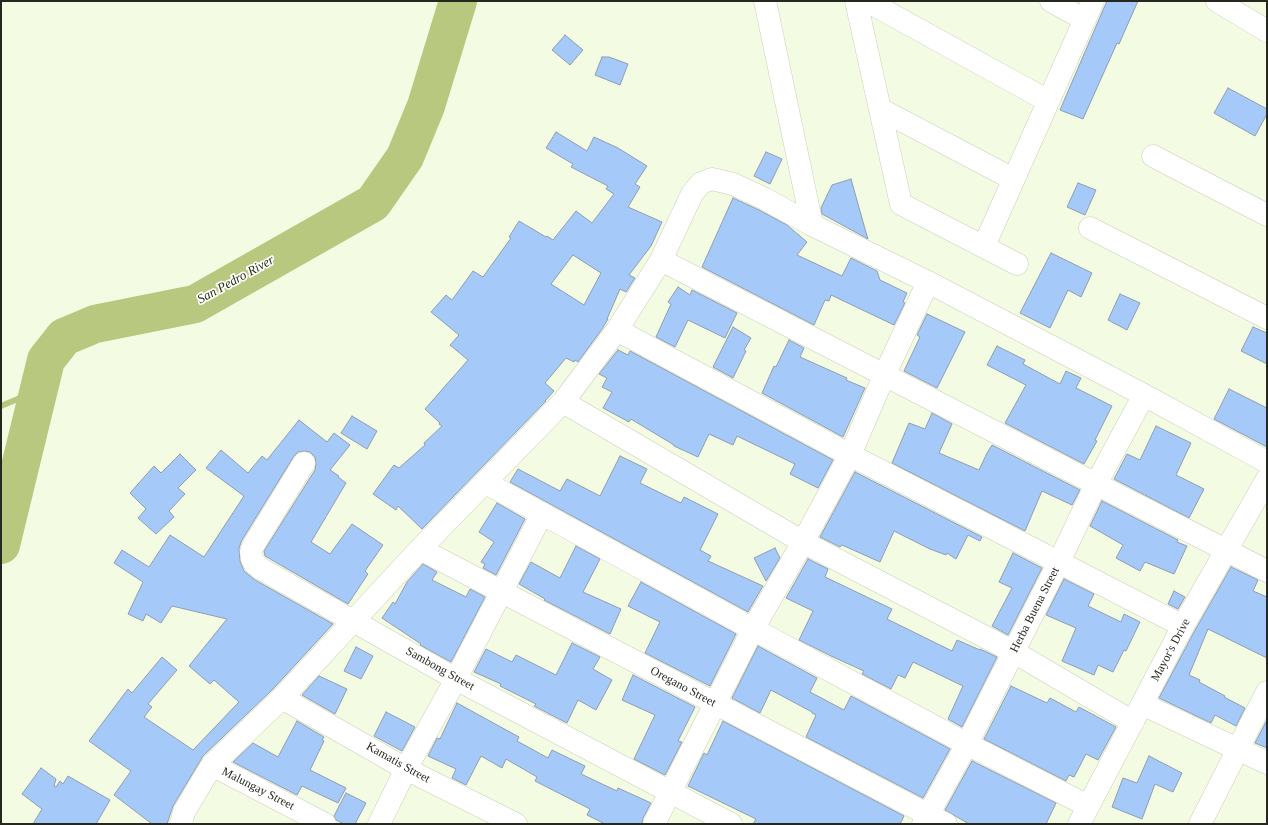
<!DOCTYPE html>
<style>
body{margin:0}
#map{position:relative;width:1268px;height:825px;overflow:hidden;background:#f4fbe3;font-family:Georgia,serif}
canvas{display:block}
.frame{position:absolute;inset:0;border:2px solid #26281f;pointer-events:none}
</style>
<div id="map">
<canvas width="1268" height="825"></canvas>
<div class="frame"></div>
</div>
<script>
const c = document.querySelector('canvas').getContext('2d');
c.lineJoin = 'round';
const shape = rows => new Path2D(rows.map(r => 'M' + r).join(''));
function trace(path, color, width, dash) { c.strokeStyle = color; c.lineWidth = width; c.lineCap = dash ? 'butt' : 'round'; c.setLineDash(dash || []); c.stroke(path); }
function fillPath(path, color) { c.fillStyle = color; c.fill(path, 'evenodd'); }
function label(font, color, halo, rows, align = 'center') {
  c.font = font + ' Georgia,serif'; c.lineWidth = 3.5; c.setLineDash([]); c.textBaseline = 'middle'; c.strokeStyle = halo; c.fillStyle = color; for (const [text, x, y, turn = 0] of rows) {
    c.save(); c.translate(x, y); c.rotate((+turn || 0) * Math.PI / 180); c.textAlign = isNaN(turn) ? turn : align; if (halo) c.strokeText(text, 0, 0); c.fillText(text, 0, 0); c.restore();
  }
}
trace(shape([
 [1,406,39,390]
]), '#b8c87f', 6);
trace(shape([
 [1,545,46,360,64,337,95,324,195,304,373,203,405,157,426,106,458,1]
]), '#b8c87f', 38);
const building = shape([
 [1107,1,1138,1,1119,44,1117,43,1083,119,1060,110,1107,1],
 [565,35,583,50,570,65,552,50,565,35],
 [602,57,609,57,628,64,620,85,595,75,602,57],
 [1228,88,1267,109,1267,114,1255,136,1214,113,1228,88],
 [556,132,587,151,594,137,618,148,647,166,635,184,640,187,628,207,662,222,651,246,629,275,635,278,626,292,620,289,607,319,608,319,602,329,578,362,575,360,574,362,566,358,545,383,554,391,545,401,546,401,422,529,398,506,396,510,373,494,394,465,399,468,425,445,424,443,442,426,439,424,440,423,425,409,468,360,450,345,459,335,431,312,446,295,452,300,473,271,483,277,511,238,509,237,519,221,546,237,547,236,553,240,576,211,592,223,614,194,606,189,608,186,571,167,573,164,546,148,556,132],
 [573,255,601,273,584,305,551,284,573,255],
 [766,152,782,159,770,184,754,176,766,152],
 [851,179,865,229,868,239,822,214,821,208,832,185,851,179],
 [1078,183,1096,190,1085,215,1067,207,1078,183],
 [733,198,759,210,787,225,807,242,797,255,842,276,851,258,877,271,880,280,907,293,903,302,905,303,894,325,831,295,829,301,825,300,814,325,702,267,733,198],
 [1051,253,1092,273,1081,297,1068,290,1050,328,1020,313,1051,253],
 [678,287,690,295,692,290,737,313,725,338,688,320,675,347,656,337,671,304,668,302,678,287],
 [1120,294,1140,303,1127,330,1108,320,1120,294],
 [927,314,965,332,937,388,904,371,920,337,917,335,927,314],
 [733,327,751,338,744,350,746,351,733,378,713,367,733,327],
 [1253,327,1267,333,1267,364,1241,351,1253,327],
 [789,340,804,348,800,357,847,378,846,380,865,388,843,437,762,393,774,366,776,367,789,340],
 [997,346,1025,360,1023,364,1060,384,1066,371,1081,378,1076,388,1112,406,1095,440,1097,441,1084,464,1005,423,1026,385,987,365,997,346],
 [618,350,628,355,630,351,833,460,818,488,790,474,795,464,737,436,733,445,709,434,698,457,674,446,674,445,631,419,629,422,603,408,612,392,602,387,607,378,599,374,618,350],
 [1229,389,1267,408,1267,447,1214,419,1229,389],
 [932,413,952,424,939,453,979,470,987,453,992,445,1080,490,1072,505,1042,491,1025,531,892,463,909,423,925,429,932,413],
 [352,416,377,431,367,449,341,433,352,416],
 [299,420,327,442,334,433,350,445,330,470,339,476,338,477,346,483,311,542,330,554,352,524,383,545,365,571,368,574,348,604,265,556,264,551,315,470,316,464,315,457,310,452,305,451,298,452,294,456,242,540,239,548,240,561,244,571,255,580,333,624,273,689,203,756,173,806,167,824,152,824,114,795,131,771,89,741,128,689,132,693,162,657,177,670,148,704,152,707,144,717,193,750,239,702,214,680,210,684,189,666,227,619,172,606,161,623,146,614,143,621,128,614,143,582,114,563,122,550,149,567,170,535,204,557,244,496,206,468,221,450,248,473,262,456,267,460,299,420],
 [1156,426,1191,443,1176,475,1204,489,1189,518,1114,479,1127,454,1140,460,1156,426],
 [180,454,196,470,178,488,185,494,169,511,174,517,156,534,138,518,146,509,130,493,154,466,161,473,180,454],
 [620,456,647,469,640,483,681,503,684,497,718,514,700,550,711,556,708,561,763,586,748,612,510,482,518,469,560,491,567,479,600,496,620,456],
 [855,472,982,537,980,541,968,535,956,559,947,553,946,555,930,549,894,531,880,562,842,545,840,547,820,537,855,472],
 [1102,501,1178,540,1177,542,1187,546,1174,574,1145,562,1140,571,1116,558,1123,545,1090,526,1102,501],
 [497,503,525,519,496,575,483,568,485,564,481,562,494,542,479,532,497,503],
 [576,546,600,559,583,592,621,609,610,634,544,600,545,599,519,584,531,562,560,578,576,546],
 [775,548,780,558,766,581,754,558,775,548],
 [1013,553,1042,568,1008,635,992,626,1012,588,999,582,1013,553],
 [808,559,828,569,825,577,892,609,887,619,952,651,957,640,980,650,980,649,997,657,962,727,948,719,963,686,913,662,905,678,898,675,891,689,862,674,864,671,831,656,799,640,813,611,786,598,808,559],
 [423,564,437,572,432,580,466,597,470,589,485,597,451,662,420,645,421,644,382,618,393,602,395,604,407,582,423,564],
 [1231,567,1258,580,1253,591,1267,597,1267,658,1208,629,1189,675,1200,680,1199,682,1225,696,1224,697,1245,708,1236,726,1215,715,1211,723,1159,698,1194,632,1231,567],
 [1064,579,1094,594,1088,606,1121,622,1124,614,1140,622,1126,651,1124,650,1113,672,1098,665,1094,675,1062,661,1076,628,1046,615,1064,579],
 [641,582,736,634,710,686,645,653,660,622,628,606,641,582],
 [1174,591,1185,597,1178,609,1168,604,1174,591],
 [572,643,600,657,593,669,612,680,596,710,578,700,567,723,534,706,536,704,500,686,501,684,474,672,486,649,512,662,516,655,556,675,572,643],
 [758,646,817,678,810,692,844,710,851,696,950,749,923,798,806,737,816,715,812,713,812,712,771,690,760,713,732,698,758,646],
 [356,647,373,656,361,679,344,671,356,647],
 [633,675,695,707,678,741,682,742,665,775,634,759,655,715,622,700,633,675],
 [319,676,347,689,335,714,302,695,319,676],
 [1011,686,1047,703,1050,698,1076,712,1079,707,1116,727,1098,760,1086,754,1074,777,1069,775,1066,781,984,739,1011,686],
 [457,703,519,737,517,741,548,758,552,750,585,766,581,774,617,791,618,788,651,803,643,818,642,824,605,824,587,815,590,809,535,781,537,777,506,759,502,768,481,756,466,785,452,778,456,769,428,756,437,738,440,739,457,703],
 [386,712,415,727,402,751,374,736,386,712],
 [1267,720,1267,748,1255,743,1267,720],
 [297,721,324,737,322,740,324,741,310,770,346,788,338,803,302,786,297,795,233,762,253,743,278,757,297,721],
 [723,721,904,816,900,824,753,824,756,819,688,786,704,753,707,755,723,721],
 [1149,756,1182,773,1173,792,1155,784,1142,819,1112,807,1123,778,1137,783,1149,756],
 [972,761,1056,803,1046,824,969,824,945,810,972,761],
 [41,768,56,779,54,786,56,787,60,781,63,784,68,776,110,800,96,824,33,824,42,809,22,794,41,768],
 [346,793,366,803,355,824,344,824,336,820,334,816,346,793]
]);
fillPath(building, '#a5cafa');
trace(building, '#8e9daf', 1);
const street = shape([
 [765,1,812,225],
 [856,1,901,204,1017,264],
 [867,1,1048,101],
 [1051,1,1085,20],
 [1217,1,1267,31],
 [880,109,1013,179],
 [1153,156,1267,215],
 [1090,228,1267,318],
 [984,246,1093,1],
 [661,260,1096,484,1267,571],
 [617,330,850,455,1183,626],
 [563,402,803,542,1014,652,1133,722],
 [304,463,253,546,251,552,252,559,255,564,261,569,456,679,731,824],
 [486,483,753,629,967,744,1088,806],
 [420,549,946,824],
 [282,698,406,769,516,824],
 [1142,704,1267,763],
 [212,765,325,824],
 [181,824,184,812,212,765,282,698,420,549,563,402,617,330,661,260,692,194,701,183,712,179,733,184,765,199,812,225,928,282,1144,395,1267,462],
 [379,824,406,769,456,679,542,514],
 [654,824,753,629,803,542,850,455,884,376,928,282],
 [923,824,967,744,1059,562,1096,484,1144,395],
 [1200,824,1267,692]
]);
const secondary = shape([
 [1079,824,1183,626,1267,479]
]);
trace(street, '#c9cfb8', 23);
trace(secondary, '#c9cfb8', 23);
trace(street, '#fff', 22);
trace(secondary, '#fff', 22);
label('12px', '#26281f', '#fff', [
 ["Herba Buena Street",1035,610,-63],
 ["Mayor's Drive",1171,650,-62],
 ["Sambong Street",440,669,29],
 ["Oregano Street",683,687,28],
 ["Kamatis Street",398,763,29],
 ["Malungay Street",258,789,27]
]);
label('italic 13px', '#292f0f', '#fff', [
 ["San Pedro River",236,280,-29]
]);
</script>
